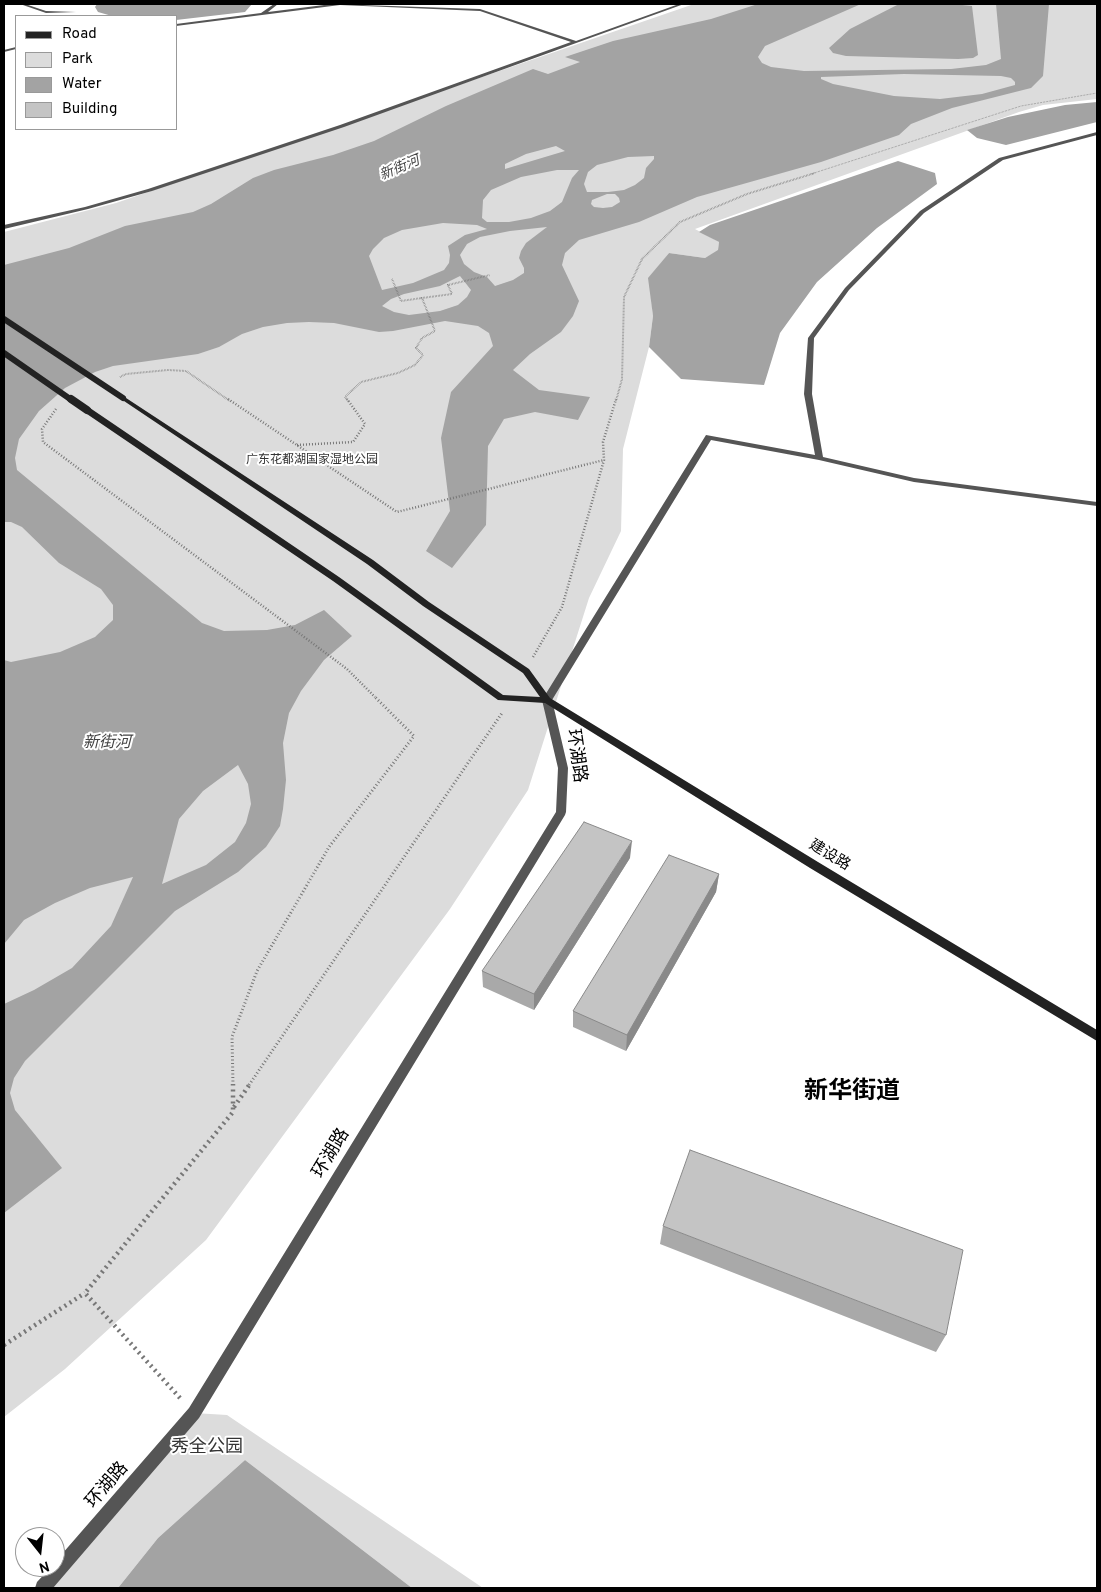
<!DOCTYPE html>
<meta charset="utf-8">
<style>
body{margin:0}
#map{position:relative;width:1101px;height:1592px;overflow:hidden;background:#fff;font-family:Overpass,sans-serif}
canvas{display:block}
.frame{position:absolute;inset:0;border:5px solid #000;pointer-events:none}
.legend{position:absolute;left:15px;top:15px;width:162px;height:115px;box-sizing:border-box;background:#fff;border:1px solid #999;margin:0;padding:6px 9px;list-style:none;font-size:15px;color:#000}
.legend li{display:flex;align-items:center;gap:10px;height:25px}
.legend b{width:25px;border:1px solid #999}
.north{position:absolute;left:15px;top:1527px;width:50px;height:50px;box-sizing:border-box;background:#fff;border:1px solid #999;border-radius:50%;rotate:164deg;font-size:14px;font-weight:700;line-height:20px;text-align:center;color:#000}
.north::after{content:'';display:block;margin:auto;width:18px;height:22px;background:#000;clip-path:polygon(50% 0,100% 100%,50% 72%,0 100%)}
</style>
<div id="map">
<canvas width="1101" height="1592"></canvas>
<div class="frame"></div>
<ul class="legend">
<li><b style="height:6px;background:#222"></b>Road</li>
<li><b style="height:14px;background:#dcdcdc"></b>Park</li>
<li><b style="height:14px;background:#a3a3a3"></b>Water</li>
<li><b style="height:14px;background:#c4c4c4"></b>Building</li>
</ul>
<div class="north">N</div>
</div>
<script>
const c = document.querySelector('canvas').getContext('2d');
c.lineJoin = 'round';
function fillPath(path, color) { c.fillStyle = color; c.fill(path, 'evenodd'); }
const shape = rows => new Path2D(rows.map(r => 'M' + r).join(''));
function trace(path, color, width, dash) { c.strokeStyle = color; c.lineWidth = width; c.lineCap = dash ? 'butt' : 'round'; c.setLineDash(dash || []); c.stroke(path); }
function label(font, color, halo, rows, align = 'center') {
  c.font = font + ' Overpass,"Noto Sans SC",sans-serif'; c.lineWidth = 4; c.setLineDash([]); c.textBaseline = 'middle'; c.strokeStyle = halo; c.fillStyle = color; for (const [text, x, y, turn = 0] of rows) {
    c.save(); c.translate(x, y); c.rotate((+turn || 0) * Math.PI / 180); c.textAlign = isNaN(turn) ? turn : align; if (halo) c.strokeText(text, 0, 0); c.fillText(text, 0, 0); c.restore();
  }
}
fillPath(shape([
 [694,4,1097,4,1097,99,1043,105,1019,112,695,229,719,242,718,251,705,258,669,253,649,278,653,316,649,347,623,449,621,531,589,598,528,790,450,909,206,1240,65,1369,4,1417,4,232,116,203],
 [194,1413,227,1415,483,1588,412,1588,245,1460,158,1538,118,1588,43,1588]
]), '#dcdcdc');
fillPath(shape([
 [97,4,252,4,245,12,176,20,176,16,112,16,98,12,95,7],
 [758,4,861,4,765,46,758,57,762,63,771,67,804,71,951,69,986,65,1001,59,996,4,1049,4,1043,76,1031,88,952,108,911,124,899,135,821,162,697,197,639,222,579,240,565,253,562,265,579,301,573,316,561,332,530,354,513,370,539,390,590,397,578,420,535,412,504,419,488,446,486,525,452,568,426,551,450,511,441,438,451,392,493,346,489,333,478,326,445,321,393,331,379,332,334,323,309,322,287,323,263,327,242,334,219,347,198,354,113,366,95,372,65,388,39,411,19,439,15,458,17,470,202,623,224,631,267,630,295,625,324,610,352,636,324,660,301,691,289,713,283,743,286,780,283,809,280,826,266,847,238,872,175,911,25,1061,14,1078,10,1093,15,1110,62,1168,4,1213,4,1004,34,990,72,968,111,926,133,877,90,888,55,903,24,920,4,944,4,660,11,662,60,652,95,637,113,620,113,605,101,589,59,563,22,527,11,522,4,522,4,265,69,248,125,226,193,212,211,204,253,178,274,170,333,155,374,141,446,106,533,69,548,74,580,62,565,57,613,41,711,19],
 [904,74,1001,76,1011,78,1015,82,1015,85,982,94,940,99,894,96,833,84,821,79,821,77],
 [556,146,565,151,505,169,505,164,526,154],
 [654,156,654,159,646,168,644,178,635,185,624,190,608,192,587,192,584,184,588,172,597,165,628,157],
 [557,170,579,170,572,178,562,202,550,211,531,218,509,222,487,222,482,218,483,200,491,190,521,177],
 [607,194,615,194,619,198,620,202,612,207,603,208,594,207,591,204,592,200],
 [443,223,477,225,487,229,465,235,448,246,450,255,449,263,444,270,413,283,382,290,369,256,373,249,384,238,402,230],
 [547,227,526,243,521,251,519,258,524,268,524,273,513,280,495,286,487,277,474,272,464,264,460,255,467,244,480,237,510,231],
 [460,276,471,290,467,297,458,305,440,311,409,315,394,312,382,306,391,299,404,294,440,286],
 [238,765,248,784,251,804,246,823,235,842,206,865,162,884,179,819,203,791],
 [899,4,953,4,972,6,978,55,973,58,958,59,846,56,833,53,829,48,850,29],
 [1097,102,1097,122,1006,145,977,138,967,130,1008,117,1065,105],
 [898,161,935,173,937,184,877,228,817,282,780,333,764,385,681,379,649,347,653,316,648,278,669,253,705,258,718,250,719,242,699,232,710,225],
 [245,1460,412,1588,118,1588,158,1538]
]), '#a3a3a3');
trace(shape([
 [811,174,1021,106,1097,93]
]), '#777', 1, [0.5, 1]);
trace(shape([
 [392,279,401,301,422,298],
 [120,377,126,374,168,370,186,371,230,401],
 [348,401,345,397,361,382,398,373,415,365,423,355,416,348,422,338,435,331,422,298,452,294,448,285,490,275],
 [616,401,622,379,624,297,642,259,680,222,747,194,815,173]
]), '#777', 2, [0.5, 1]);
trace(shape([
 [228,399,397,512,604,460],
 [56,409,42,429,43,442,347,669,375,697],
 [297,445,353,442,365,424,347,399],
 [533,657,562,607,604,460,603,442,616,399]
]), '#777', 2.5, [1, 2]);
trace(shape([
 [233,1085,232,1037,257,971,329,847,414,736,374,696],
 [249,1085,502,713]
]), '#777', 3, [1, 2.5]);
trace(shape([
 [234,1107,250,1084],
 [4,1345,85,1293],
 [180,1398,85,1293,233,1112,233,1084]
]), '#777', 4.5, [2, 4]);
fillPath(shape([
 [20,4,25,4,46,11,76,12,46,13,20,4],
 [274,4,278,4,268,12,332,4,480,9,576,41,679,4,684,4,344,127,152,191,88,209,4,229,4,225,85,207,148,189,340,125,571,42,480,11,340,5,176,26,176,24,261,13,274,4],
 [16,47,16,49,4,52,4,50,16,47],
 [1097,132,1097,135,1003,160,924,213,849,290,814,338,812,394,823,457,914,478,1097,502,1097,506,914,482,819,460,711,440,552,700,568,768,566,812,565,815,199,1418,53,1588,35,1588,37,1582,51,1567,55,1567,55,1562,189,1408,556,812,558,768,542,700,706,435,815,455,804,394,808,338,845,288,920,211,999,158,1097,132]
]), '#555');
fillPath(shape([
 [123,396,373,560,429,602,529,669,550,698,818,862,1097,1030,1097,1041,810,868,545,703,498,700,333,581,84,412,84,408,90,408,339,577,503,695,540,697,523,673,423,606,367,564,121,399,119,398,123,396]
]), '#222');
trace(shape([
 [4,319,123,398],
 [4,353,73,401]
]), '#222', 6);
trace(shape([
 [71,399,87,410]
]), '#222', 8);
fillPath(shape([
 [630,858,534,1010,483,987,482,971],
 [719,874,716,892,626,1051,573,1027,573,1011],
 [663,1226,946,1335,936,1352,660,1244]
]), '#a9a9a9');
fillPath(shape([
 [632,841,630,858,534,1010,534,994],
 [719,874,716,892,626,1051,627,1035]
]), '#898989');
const building = shape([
 [584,822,632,841,534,994,482,971,584,822],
 [669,855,719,874,627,1035,573,1011,669,855],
 [690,1150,963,1250,946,1335,663,1226,690,1150]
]);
fillPath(building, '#c4c4c4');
trace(building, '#898989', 1);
label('12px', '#333', '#fff', [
 ["广东花都湖国家湿地公园",312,461]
]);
label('italic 14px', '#444', '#fff', [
 ["新街河",400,169,-23]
]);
label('15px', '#000', '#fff', [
 ["建设路",829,856,31]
]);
label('italic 16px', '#444', '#fff', [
 ["新街河",107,744]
]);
label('18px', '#000', '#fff', [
 ["环湖路",575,756,82],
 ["环湖路",332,1154,-59],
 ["环湖路",108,1486,-49]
]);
label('18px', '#333', '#fff', [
 ["秀全公园",207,1448]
]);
label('bold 24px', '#000', '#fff', [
 ["新华街道",852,1093]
]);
</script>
